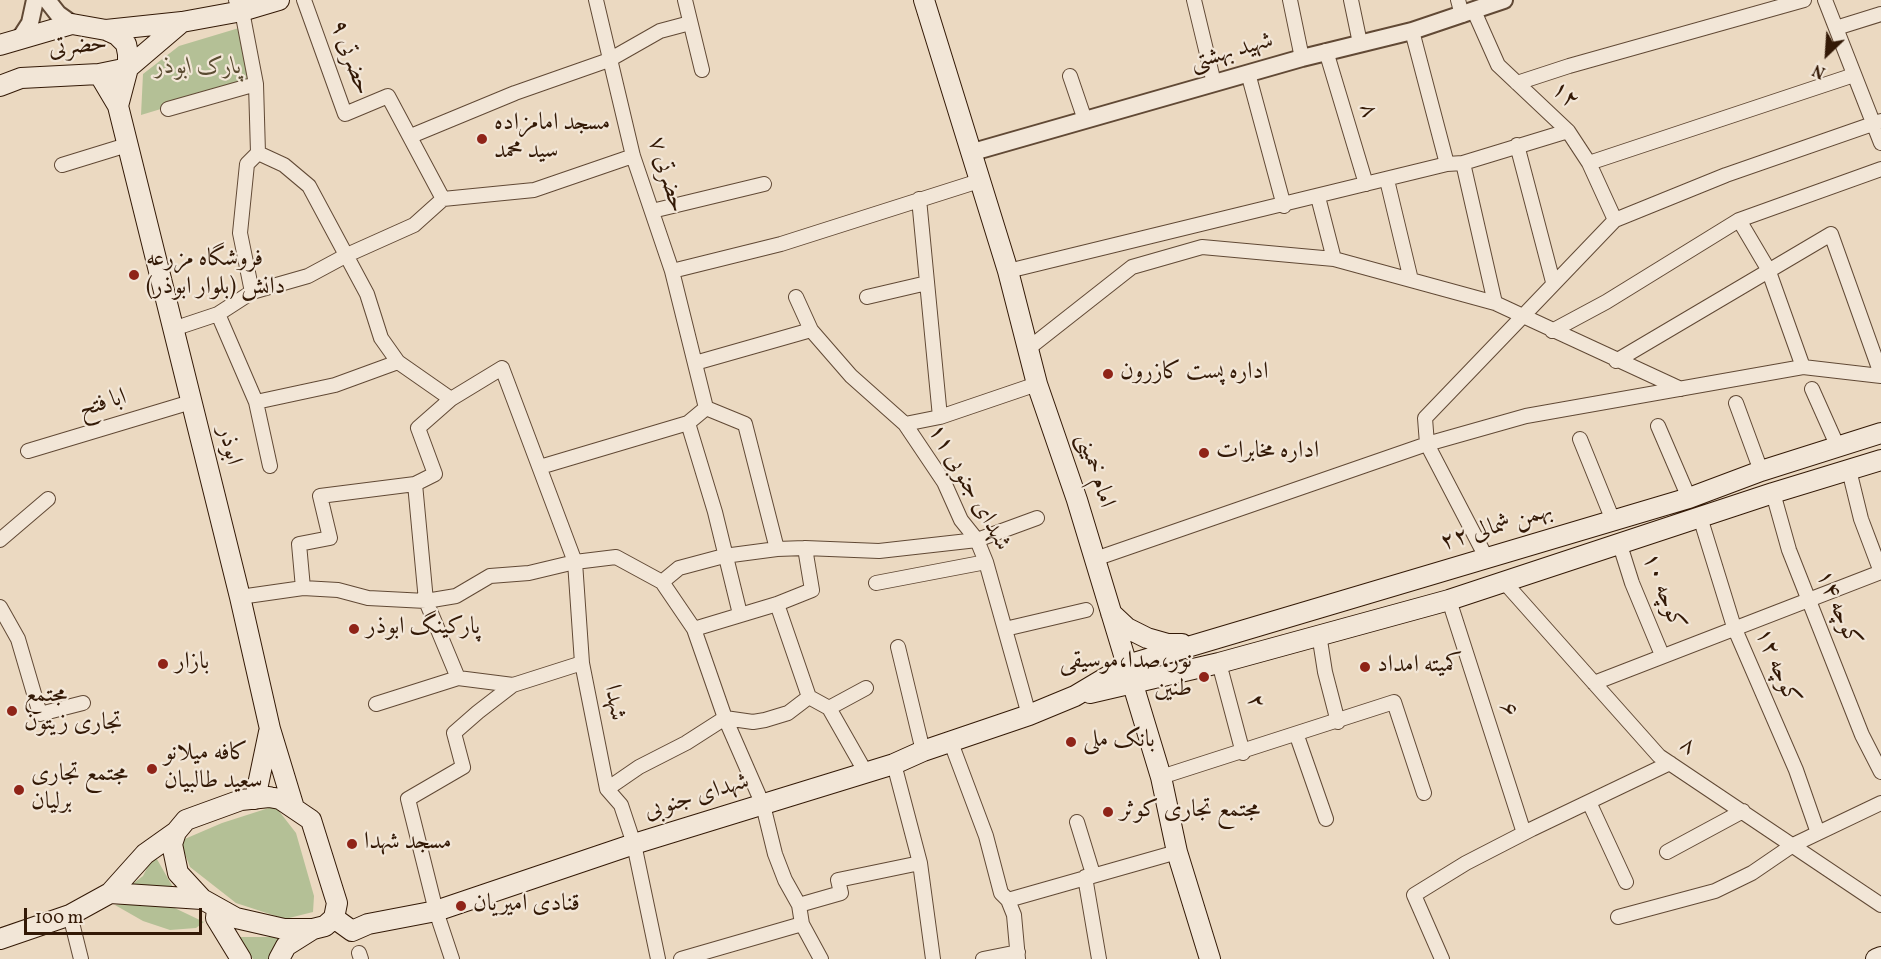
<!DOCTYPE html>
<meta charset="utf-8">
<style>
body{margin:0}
#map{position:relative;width:1881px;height:959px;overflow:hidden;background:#ebd9c1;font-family:Vollkorn,serif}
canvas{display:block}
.north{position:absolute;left:1797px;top:24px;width:60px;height:60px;-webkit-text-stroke:4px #f2e6d7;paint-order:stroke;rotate:205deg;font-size:16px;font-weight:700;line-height:24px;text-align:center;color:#331906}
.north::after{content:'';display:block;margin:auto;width:21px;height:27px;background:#331906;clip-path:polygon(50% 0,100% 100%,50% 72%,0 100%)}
.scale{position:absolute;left:24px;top:908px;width:178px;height:27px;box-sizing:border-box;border:3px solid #331906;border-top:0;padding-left:8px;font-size:18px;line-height:21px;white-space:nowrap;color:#331906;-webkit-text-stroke:4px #f2e6d7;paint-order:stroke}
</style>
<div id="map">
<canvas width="1881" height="959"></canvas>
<div class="north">N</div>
<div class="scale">100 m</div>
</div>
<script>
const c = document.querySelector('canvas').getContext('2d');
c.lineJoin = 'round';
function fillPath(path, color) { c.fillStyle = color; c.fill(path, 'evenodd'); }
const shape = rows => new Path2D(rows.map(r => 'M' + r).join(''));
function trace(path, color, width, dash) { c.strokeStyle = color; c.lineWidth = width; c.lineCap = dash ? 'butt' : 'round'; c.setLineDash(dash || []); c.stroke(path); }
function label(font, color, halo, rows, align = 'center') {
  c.font = font + ' Vollkorn,Amiri,serif'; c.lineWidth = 4.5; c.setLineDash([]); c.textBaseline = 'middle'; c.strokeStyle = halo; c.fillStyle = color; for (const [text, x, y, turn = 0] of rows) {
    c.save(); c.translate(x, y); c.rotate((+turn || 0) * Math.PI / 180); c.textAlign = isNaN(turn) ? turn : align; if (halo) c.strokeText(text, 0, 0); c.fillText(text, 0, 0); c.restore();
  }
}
fillPath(shape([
 [239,28,250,82,141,115,143,74,179,46],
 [275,806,296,833,314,896,313,912,285,919,236,903,190,867,180,841,222,823],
 [154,854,174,889,127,888,143,876],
 [162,902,204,922,196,928,170,930,143,921,115,905],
 [290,932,274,947,268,959,253,959,239,937,269,937]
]), '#b4c096');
const minor = shape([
 [236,0,242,11,256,84,258,153,247,164,240,233,252,292],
 [304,0,345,114,388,96,443,199],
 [685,0,702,70],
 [1194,0,1214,83],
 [1290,0,1302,58],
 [1351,0,1360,43],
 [1458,0,1462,15],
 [1825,0,1881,143],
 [1474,11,1498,65,1568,131,1589,163,1615,220],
 [1836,28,1881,14],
 [1412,31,1447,164],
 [1326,51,1366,184],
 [1248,73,1284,206],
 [1070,76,1085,120],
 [1517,83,1569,66,1804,0],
 [168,109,256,84],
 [411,136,515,93,609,60,660,31,690,23],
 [1517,145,1553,282],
 [258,153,284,165,309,186,367,294,381,338,398,362,451,399],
 [1463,163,1495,303],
 [1589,163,1854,75],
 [62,165,127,145],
 [1387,180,1411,280],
 [1318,197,1334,259],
 [919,199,940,417],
 [652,211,764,184],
 [1739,220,1768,269,1803,367],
 [672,271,781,244,979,181],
 [1008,271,1447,164,1463,163,1568,131],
 [796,297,811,330],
 [867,297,927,283],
 [218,314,256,402,270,466],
 [173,329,218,314,252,292,308,276,347,255,414,225,443,199,534,190,633,156],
 [1552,331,1606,302,1739,220,1881,169],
 [1029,348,1132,267,1202,247,1334,259,1495,303,1523,316,1425,418,1427,444,1487,559],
 [1616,361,1831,234,1881,374],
 [695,363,811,330,851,376,905,424,944,482,961,520,977,540,986,562,1029,715],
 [1681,389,1523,316,1615,220,1726,175,1881,121],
 [1812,389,1837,445],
 [256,402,335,385,398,362],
 [1736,403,1761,471],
 [706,408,745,424,777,549,805,548],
 [688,423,715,512,740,614],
 [905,424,940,417,1037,384],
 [1658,426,1689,498],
 [1580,439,1612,518],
 [28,451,191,402],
 [540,467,688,423,706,408,672,271,633,156,596,0],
 [1849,470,1861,519,1881,572],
 [1773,493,1789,550,1862,735,1881,772],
 [1700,517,1734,627,1796,770,1818,833],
 [0,540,48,499],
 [1620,545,1632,583,1662,655],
 [1095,559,1427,444,1526,416,1803,367,1881,376],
 [662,582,679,568,724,556,777,549],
 [876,583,986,562],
 [1506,584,1659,756,1881,905],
 [303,588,299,544,330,538,320,496,415,484],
 [240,597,303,588,338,590,368,598,426,601,456,596,490,576,529,573,575,562,616,557,662,582,694,629,777,604,812,590,805,548,879,551,977,540,1037,518],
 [1449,600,1524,833],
 [777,604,809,697],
 [0,607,18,639,40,714,83,703],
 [694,629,725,718,763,805,775,854,785,880,799,905,802,924,821,959],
 [1005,629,1086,610],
 [1319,634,1325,672,1338,722],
 [898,647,923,751],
 [1219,663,1243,753],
 [458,678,426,601,415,484,435,474,418,428,451,399,502,368,575,562,582,663,607,789,621,805,634,844,658,959],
 [1594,683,1881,572],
 [376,704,458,678,513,685],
 [829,708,866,688],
 [1297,736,1326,819],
 [950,740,986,836,1001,893,1008,900,1014,915,1018,959],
 [894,764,920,863,933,959],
 [1161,777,1394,702,1424,793],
 [607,789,639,767,686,743,725,718,753,722,765,720,788,713,809,697,829,708,866,773],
 [1589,802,1626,882],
 [1077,822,1093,874],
 [1667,852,1743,811],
 [1085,877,1099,959],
 [1008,900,1177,852],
 [799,905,841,893,838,880,920,863],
 [70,915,81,959],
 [1618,917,1715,891,1752,873,1793,845,1881,803],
 [359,953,361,959],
 [452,959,436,911,408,799,463,767,454,733,478,712,513,685,582,663],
 [681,959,802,924],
 [983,959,1018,952],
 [1442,959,1414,895,1466,863,1532,829,1670,763]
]);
const tertiary = shape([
 [47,0,58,14,72,24],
 [21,37,30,23,35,0],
 [973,152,1302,58,1412,31,1504,0]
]);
const secondary = shape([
 [924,0,1008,271,1037,384,1077,500,1161,777,1177,852,1210,959],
 [106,30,117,35,126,44,128,54,128,68,118,106],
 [0,45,72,24,106,30,182,22,242,11,279,0],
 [99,74,118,106,240,597,270,729,294,808],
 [0,86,21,78,99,74,128,68,182,22],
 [1111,613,1127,628,1147,638,1168,644,1182,644],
 [1090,693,1219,663,1449,600,1773,493,1881,460],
 [269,797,280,799,311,820,337,903,334,918,325,926,313,929,284,929,236,918,202,899,178,873,172,844,176,832,186,820,241,800,269,797],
 [255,799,269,732],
 [110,893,202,899],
 [217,909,216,918,241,959],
 [334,918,352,931,368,924,436,911,634,844,894,764,923,751,1029,715,1075,696,1127,665,1689,498,1761,471,1881,433],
 [0,939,70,915,110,893,145,854,176,832],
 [279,959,286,946,313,929],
 [1876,959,1881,957]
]);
trace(minor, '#614935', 16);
trace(tertiary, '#614935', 20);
trace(secondary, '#331906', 22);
trace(minor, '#f2e6d7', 14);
trace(tertiary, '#f2e6d7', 16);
trace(secondary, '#f2e6d7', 20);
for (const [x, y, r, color] of [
 [482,139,6,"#8f2418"],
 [134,275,6,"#8f2418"],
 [1108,374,6,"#8f2418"],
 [1204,453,6,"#8f2418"],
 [354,629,6,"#8f2418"],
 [163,664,6,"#8f2418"],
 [1365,667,6,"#8f2418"],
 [1204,677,6,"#8f2418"],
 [12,711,6,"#8f2418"],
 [1071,742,6,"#8f2418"],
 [152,769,6,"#8f2418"],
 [19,790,6,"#8f2418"],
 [1108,812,6,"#8f2418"],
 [352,844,6,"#8f2418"],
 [461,906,6,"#8f2418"]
]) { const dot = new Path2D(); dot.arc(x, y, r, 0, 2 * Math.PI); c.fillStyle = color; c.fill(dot); trace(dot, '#f2e6d7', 2); }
label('24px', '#331906', '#f2e6d7', [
 ["حضرتی",78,48,-6],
 ["شهید بهشتی",1232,53,-16],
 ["حضرتی ۹",349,58,70],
 ["۱۲",1564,96,43],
 ["۸",1367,111,73],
 ["حضرتی ۷",665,175,73],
 ["ابا فتح",103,405,-17],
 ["ابوذر",228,446,76],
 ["امام خمینی",1094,471,72],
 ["۱۱ شهدای جنوبی",968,488,60],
 ["۲۲ بهمن شمالی",1497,528,-17],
 ["کوچه ۱۰",1662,592,69],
 ["کوچه ۱۴",1837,609,67],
 ["کوچه ۱۲",1776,667,67],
 ["۲",1254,702,76],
 ["شهدا",613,703,79],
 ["۶",1507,710,73],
 ["۸",1687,747,34],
 ["شهدای جنوبی",697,798,-17]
]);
label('italic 24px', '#5a4b31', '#f2e6d7', [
 ["پارک ابوذر",198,69]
]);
label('24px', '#331906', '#f2e6d7', [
 ["مسجد امامزاده",494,125],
 ["سید محمد",494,153],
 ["فروشگاه مزرعه",146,261],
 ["دانش (بلوار ابوذر)",146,289],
 ["اداره پست کازرون",1120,374],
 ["اداره مخابرات",1216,453],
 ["پارکینگ ابوذر",366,629],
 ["نور،صدا،موسیقی",1192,663,"right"],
 ["طنین",1192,691,"right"],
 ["بازار",175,664],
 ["کمیته امداد",1377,667],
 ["مجتمع",24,697],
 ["تجاری زیتون",24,725],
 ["بانک ملی",1083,742],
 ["کافه میلانو",164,755],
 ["سعید طالبیان",164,783],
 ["مجتمع تجاری",31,776],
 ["برلیان",31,804],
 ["مجتمع تجاری کوثر",1120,812],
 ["مسجد شهدا",364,844],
 ["قنادی امیریان",473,906]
], 'left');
</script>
